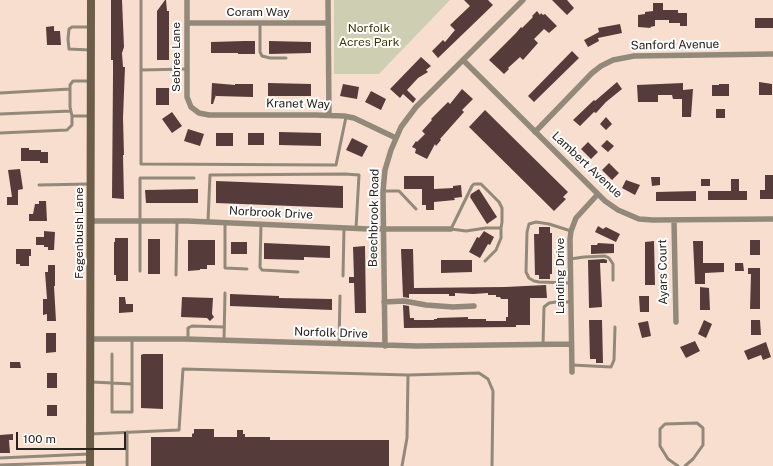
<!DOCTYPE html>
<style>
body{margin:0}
#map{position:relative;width:773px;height:466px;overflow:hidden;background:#f8dece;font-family:"Public Sans",sans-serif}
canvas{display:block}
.scale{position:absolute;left:16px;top:432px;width:110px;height:18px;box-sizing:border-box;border:2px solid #2b221c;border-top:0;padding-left:5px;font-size:12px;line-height:14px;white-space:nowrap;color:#2b221c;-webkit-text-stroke:3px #fff;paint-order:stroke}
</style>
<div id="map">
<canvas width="773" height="466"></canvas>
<div class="scale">100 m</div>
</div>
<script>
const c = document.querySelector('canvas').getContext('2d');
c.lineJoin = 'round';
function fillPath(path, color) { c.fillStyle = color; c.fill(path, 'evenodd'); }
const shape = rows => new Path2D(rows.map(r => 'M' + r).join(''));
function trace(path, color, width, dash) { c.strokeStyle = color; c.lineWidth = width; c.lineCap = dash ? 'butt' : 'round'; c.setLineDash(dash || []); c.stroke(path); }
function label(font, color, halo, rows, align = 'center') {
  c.font = font + ' "Public Sans",sans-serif'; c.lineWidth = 4; c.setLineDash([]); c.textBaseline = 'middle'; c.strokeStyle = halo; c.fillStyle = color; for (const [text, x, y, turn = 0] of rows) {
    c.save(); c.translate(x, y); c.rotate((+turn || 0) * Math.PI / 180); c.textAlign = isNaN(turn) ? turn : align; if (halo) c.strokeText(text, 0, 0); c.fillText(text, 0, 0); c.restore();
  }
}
fillPath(shape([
 [334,0,450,0,379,74,334,74]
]), '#ceceb3');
fillPath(shape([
 [111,0,122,0,124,47,122,53,123,67,125,67,123,118,124,155,123,155,124,199,112,198,113,76,113,60,111,60],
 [165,0,166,0,167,11,169,11,169,60,157,60,157,11],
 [464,0,488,0,493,5,438,58,432,51,443,40,445,42,455,30,450,25,470,6],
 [552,0,567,0,574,8,567,15],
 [653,3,663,3,663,10,678,10,678,13,687,13,687,26,680,26,680,23,669,23,669,20,655,20,655,26,650,27,651,28,638,27,638,15,645,14,645,12,653,11],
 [537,11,540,15,541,13,543,15,545,14,557,26,549,33,544,29,534,39,538,43,523,60,520,57,508,68,509,69,504,74,489,60,516,33,521,27,522,28,533,17,532,16],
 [755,18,773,18,773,28,755,28],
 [620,24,622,33,598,38,599,41,588,47,584,40,599,32,598,28],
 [54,26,54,31,60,31,61,45,47,45,46,27],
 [245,41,255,41,255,54,238,54,238,53,211,53,211,42],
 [269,41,311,42,311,53,269,54],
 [572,51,579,58,534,102,528,96],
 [421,57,431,66,426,70,428,72,418,78,407,90,416,99,413,103,403,94,400,98,390,89],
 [617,82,622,89,606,102,596,113,594,112,580,126,573,120,594,100,595,101],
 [759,82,772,84,772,95,759,95],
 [212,83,235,85,235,84,253,84,253,97,216,96,216,95,213,104,211,104],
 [268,83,311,84,311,96,268,96],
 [683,83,683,90,693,89,691,117,682,117,682,99,673,99,672,95,658,95,658,102,638,102,637,85],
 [343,84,359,87,357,99,340,96],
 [719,84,729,84,729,96,712,96,712,85,719,85],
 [156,88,169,88,169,105,156,105],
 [462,89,473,99,462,110,464,112,440,139,441,140,436,146,435,144,427,159,415,153,416,149,412,147,416,141,417,142,425,134,422,131,432,120,431,119,448,102,450,104],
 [371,91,386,99,381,110,365,102],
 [716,109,725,109,725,118,716,118],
 [485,110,568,192,563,197,566,199,554,211,469,127],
 [172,112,182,126,172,133,162,119],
 [606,117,612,124,606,130,600,124],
 [188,129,204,134,200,146,184,141],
 [279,132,321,133,321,146,279,145],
 [216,133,233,133,233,146,216,146],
 [248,133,264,133,264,145,248,145],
 [352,138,368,146,362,157,346,150],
 [607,140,614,146,608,152,601,146],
 [588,142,598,152,591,159,581,149],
 [21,148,29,148,29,150,41,150,41,152,48,152,48,163,40,163,40,161,21,161],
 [609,163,619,173,612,180,602,170],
 [20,169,23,189,18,190,18,205,7,205,7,197,12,197,8,170],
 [765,175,773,175,773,199,760,199,760,190,765,190],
 [404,176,434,176,434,189,453,188,453,186,461,185,462,197,454,198,455,200,434,202,434,210,426,210,426,205,422,205,422,189,404,189],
 [651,177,660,177,660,185,652,186],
 [701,179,710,179,710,186,701,186],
 [731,179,739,179,739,191,747,191,747,200,708,200,708,191,731,191],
 [626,180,640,185,635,195,622,188],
 [216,181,343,186,343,208,216,203],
 [198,189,198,203,146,203,145,190],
 [479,189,497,217,487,224,470,197,471,194],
 [696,191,696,201,656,201,656,192],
 [39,201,46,201,47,221,29,221,29,214,33,214,35,204,39,204],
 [598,226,603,229,606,227,620,234,616,242,595,232],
 [539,227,550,227,550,233,552,233,552,274,550,274,550,279,539,279,539,275,535,275,534,234,539,234],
 [44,231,55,232,54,250,48,250,48,247,44,247,44,245,36,245,36,237,44,237],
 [484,231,494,237,490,245,488,244,480,258,469,252,477,237,479,238],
 [115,238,128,238,128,281,116,281,116,275,114,275,114,242,115,242],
 [148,239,160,239,160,274,148,274],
 [188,240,215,240,215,265,207,265,207,269,200,269,200,270,188,271],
 [750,240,760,240,760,255,750,255],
 [654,241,655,285,645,285,645,242],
 [693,241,703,241,703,263,724,263,724,272,705,273,705,284,695,284],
 [231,242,247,242,247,254,231,254],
 [264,243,330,246,330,258,304,257,304,260,264,259],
 [598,243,614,244,614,253,591,254,591,245,597,245],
 [365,246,366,313,355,313,354,283,349,283,349,277,354,277,353,247],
 [16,249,31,249,31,256,29,256,29,266,20,266,20,264,16,264],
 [401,249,413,249,414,288,505,287,546,285,547,298,530,298,530,325,516,325,516,327,404,328,403,305,409,306,410,318,414,318,414,320,434,320,434,319,437,319,437,318,468,317,468,319,486,319,486,321,506,321,506,317,508,317,508,299,501,299,500,297,496,297,496,295,488,295,488,293,473,294,455,293,455,296,449,296,449,294,409,294,409,298,403,297],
 [604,259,607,260,607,263,600,263,602,307,589,308,588,260],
 [441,260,472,260,472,272,441,273],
 [735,263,743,263,744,271,735,271],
 [48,265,55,265,55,286,54,286,56,321,47,321,47,314,43,315,43,299,47,299,45,272,48,272],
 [748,268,760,268,760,309,750,309,751,274,748,274],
 [700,287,709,288,710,310,700,310],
 [230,294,279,296,279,298,332,299,332,310,230,306],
 [639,296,649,296,649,312,640,312],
 [119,297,125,297,126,304,133,304,133,312,119,313],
 [182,297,213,298,212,314,214,317,210,321,207,318,181,317],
 [589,320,602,320,603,363,596,363,596,359,590,359],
 [704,320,712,324,706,338,698,334],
 [751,320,760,320,761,335,751,335],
 [648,321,651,336,642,338,638,323],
 [46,333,56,333,56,352,46,353],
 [695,341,700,351,686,358,680,347],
 [766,342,771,357,763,360,761,355,748,360,744,351],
 [143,354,163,354,163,409,141,408,141,355],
 [10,362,20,362,21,368,10,368],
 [47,373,57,373,57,388,47,388],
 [47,405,57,405,57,416,47,416],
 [194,429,214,429,214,437,237,437,237,430,243,430,243,434,245,434,245,437,270,437,270,440,389,440,389,466,151,466,151,437,192,437,192,434,194,433],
 [13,434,13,440,9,440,10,453,0,453,0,435]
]), '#553c3a');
trace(shape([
 [141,0,141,164,336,165,346,117],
 [260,23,260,52,262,56,270,58,286,58],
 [90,27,72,27,69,29,68,39,69,49,90,50],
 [141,70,187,69],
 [89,81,73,81,70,85,70,107,72,116,90,116],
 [0,93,70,89],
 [0,114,71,111],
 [0,133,67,130,72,125,72,116],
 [39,185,89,184],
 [383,191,399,191,416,209],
 [208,221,210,175,345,174,359,175,356,228],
 [225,222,225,268,247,269],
 [261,224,260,267,262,270,298,272],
 [570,259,584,257,605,256,609,258,613,264,613,280],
 [485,261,496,250,501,238,501,228,502,222,502,208,499,202,481,184,474,184,472,186,451,229,466,231,486,228,501,228],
 [140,271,140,178,194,178],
 [176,275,177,221],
 [343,276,344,228],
 [570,283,539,282,534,281,529,278,526,272,527,232,529,224,536,222,549,224,571,231],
 [188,339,188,328,192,326,224,327],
 [224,340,225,293],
 [339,344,340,296],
 [543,345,544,307,549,303,556,302,571,302],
 [112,354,112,412,132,412,132,339],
 [572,365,611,367,614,360,615,327],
 [92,382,132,384],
 [127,432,127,466],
 [90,434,179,430,183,369,408,375,479,373,488,379,493,391,492,466],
 [0,458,89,454],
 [0,465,90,462],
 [402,466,407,438,408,375],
 [678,466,668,459,660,446,660,429,665,424,697,423,703,428,703,445,693,459,685,466]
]), '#92897a', 3);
trace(shape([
 [187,0,187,97,191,107,199,113,209,115,315,115,344,116,354,118,396,138],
 [328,0,329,115],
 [187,23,328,23],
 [463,60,605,201,618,210,639,219,653,220,773,219],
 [535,132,592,73,601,66,613,60,634,56,773,54],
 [674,220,676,322],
 [91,221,187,221,369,229,451,229],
 [384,302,404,301,426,305,453,307,474,306],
 [90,339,185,339,417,346,571,344],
 [385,346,383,191,385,170,391,150,401,127,416,107,523,0],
 [572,372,570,239,571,231,576,218,598,194]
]), '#92897a', 5.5);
trace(shape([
 [90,466,91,0]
]), '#6c5e48', 8);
label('12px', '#2b221c', '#fff', [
 ["Coram Way",258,12],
 ["Sanford Avenue",675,45,-1],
 ["Sebree Lane",176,57,-90],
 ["Kranet Way",298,104,1],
 ["Lambert Avenue",587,165,43],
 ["Norbrook Drive",271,213,3],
 ["Beechbrook Road",374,218,-89],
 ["Fegenbush Lane",79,233,-90],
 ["Ayars Court",663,272,-91],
 ["Landing Drive",560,276,-90],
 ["Norfolk Drive",331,333,2]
]);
label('12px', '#3a3904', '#fff', [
 ["Norfolk",369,28],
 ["Acres Park",369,42]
]);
</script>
